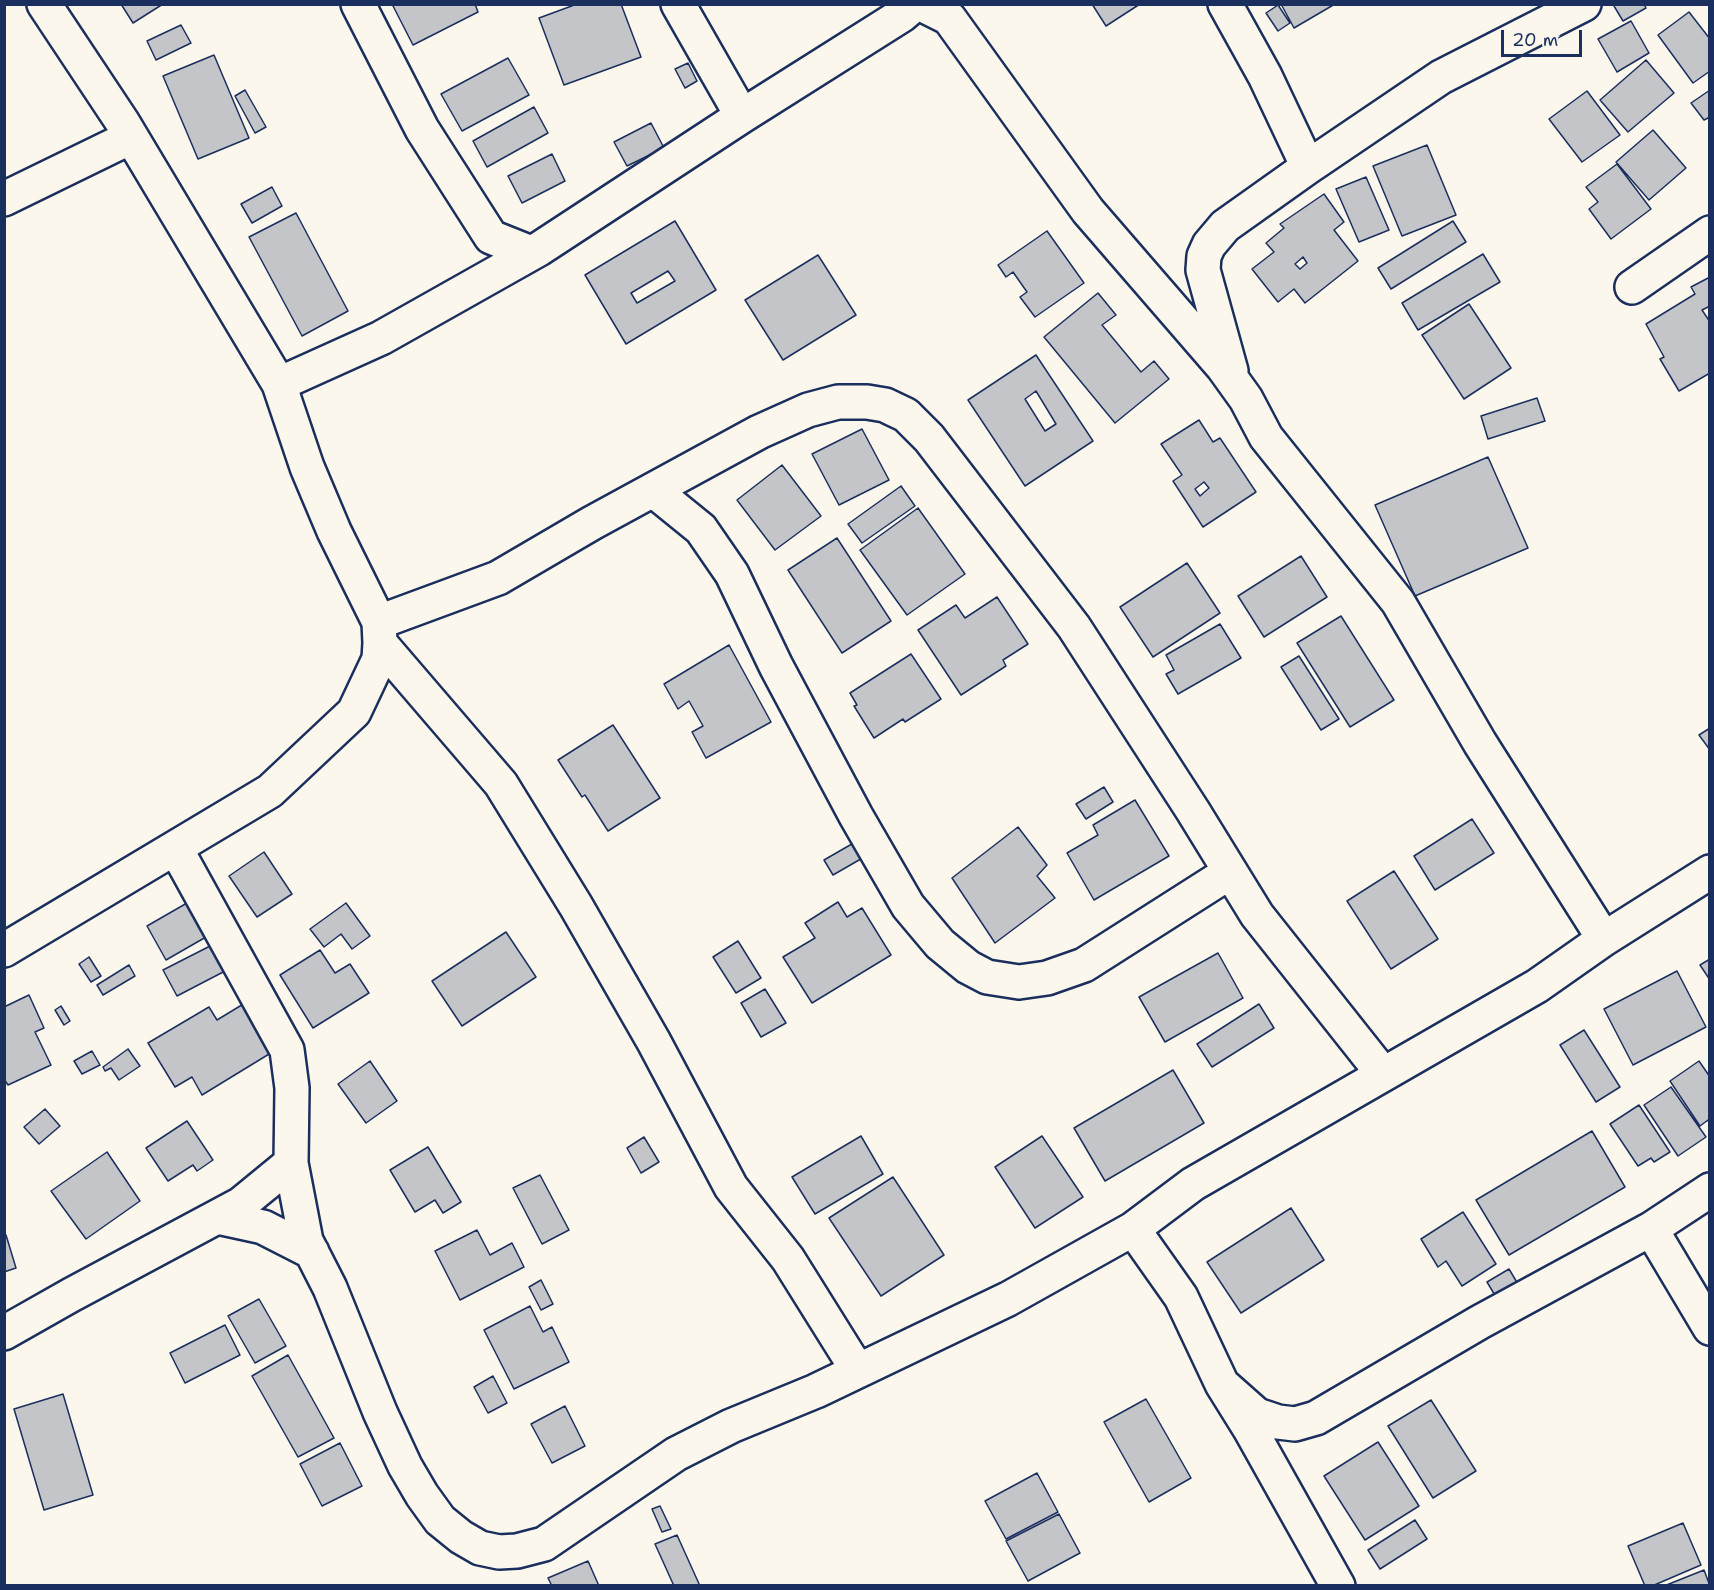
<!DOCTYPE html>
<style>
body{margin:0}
#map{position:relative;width:1714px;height:1590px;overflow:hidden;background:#fbf7ec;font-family:"Shantell Sans",sans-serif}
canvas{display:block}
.frame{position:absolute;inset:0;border:6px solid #1b2f5e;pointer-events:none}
.scale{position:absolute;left:1501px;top:30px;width:81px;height:27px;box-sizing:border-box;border:3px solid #1b2f5e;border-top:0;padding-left:8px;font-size:18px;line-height:21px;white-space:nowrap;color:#1b2f5e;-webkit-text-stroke:4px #fbf7ec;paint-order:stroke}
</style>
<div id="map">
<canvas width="1714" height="1590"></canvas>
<div class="frame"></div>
<div class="scale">20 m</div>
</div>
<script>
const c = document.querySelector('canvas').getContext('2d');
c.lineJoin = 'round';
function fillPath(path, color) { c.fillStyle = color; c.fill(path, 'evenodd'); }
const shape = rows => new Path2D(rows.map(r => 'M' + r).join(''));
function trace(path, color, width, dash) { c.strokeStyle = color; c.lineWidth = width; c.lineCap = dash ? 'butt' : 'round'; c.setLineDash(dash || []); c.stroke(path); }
const building = shape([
 [121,4,163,4,133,23,121,4],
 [392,4,475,4,478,12,413,45,392,4],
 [577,4,621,4,641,57,564,85,539,18,577,4],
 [1092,4,1140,4,1106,26,1092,4],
 [1281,4,1335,4,1294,28,1281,4],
 [1617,4,1644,4,1646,8,1623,21,1614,6,1617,4],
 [1278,5,1290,23,1278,31,1266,13,1278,5],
 [1689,12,1710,39,1710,71,1693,83,1658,35,1689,12],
 [1631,21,1649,53,1617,72,1598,39,1631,21],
 [181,25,191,43,156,60,147,41,181,25],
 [214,55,249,138,198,159,163,76,214,55],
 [508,58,529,95,462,131,441,94,508,58],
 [1646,60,1674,93,1628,132,1600,100,1646,60],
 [688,63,697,81,685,88,675,69,688,63],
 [245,90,266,127,255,133,235,96,245,90],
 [1710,90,1710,117,1704,120,1691,103,1710,90],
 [1587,91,1620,135,1582,162,1549,119,1587,91],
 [534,107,548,133,487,167,473,141,534,107],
 [651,123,664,148,627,166,614,142,651,123],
 [1653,130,1686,168,1649,200,1616,162,1653,130],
 [1427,145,1456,215,1402,236,1373,166,1427,145],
 [552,154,565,181,522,203,508,176,552,154],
 [1617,164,1651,209,1611,239,1589,209,1598,202,1586,187,1617,164],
 [1366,177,1389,230,1359,242,1336,189,1366,177],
 [272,187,282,206,252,223,241,204,272,187],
 [1324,194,1344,222,1334,230,1358,261,1305,303,1294,289,1278,302,1252,269,1274,252,1266,243,1284,228,1280,224,1324,194],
 [1303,257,1307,263,1300,269,1295,264,1303,257],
 [296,213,348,311,302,336,249,237,296,213],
 [675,221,716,290,626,344,585,275,675,221],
 [668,271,675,281,637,303,631,293,668,271],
 [1453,221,1466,242,1391,289,1378,268,1453,221],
 [1047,231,1084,283,1035,317,1020,297,1027,292,1013,272,1006,277,998,265,1047,231],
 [1483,254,1500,282,1418,330,1402,303,1483,254],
 [818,255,856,315,783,360,745,300,818,255],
 [1710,277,1710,306,1702,310,1710,322,1710,373,1679,391,1660,359,1664,357,1646,324,1695,294,1691,287,1710,277],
 [1098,293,1116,315,1102,325,1141,372,1154,361,1169,379,1115,423,1044,337,1098,293],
 [1469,304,1511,368,1464,399,1422,335,1469,304],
 [1036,355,1093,441,1025,486,968,400,1036,355],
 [1036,391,1056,424,1045,431,1025,399,1036,391],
 [1537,398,1545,421,1488,439,1481,416,1537,398],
 [1199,420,1213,442,1220,438,1256,492,1203,527,1173,481,1182,475,1161,444,1199,420],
 [1204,482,1209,488,1200,496,1195,489,1204,482],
 [862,429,889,480,839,505,812,454,862,429],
 [1488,457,1528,548,1415,596,1375,505,1488,457],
 [782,465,821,516,775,550,737,500,782,465],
 [901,486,915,506,862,543,848,524,901,486],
 [918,508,965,574,907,615,860,550,918,508],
 [837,538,891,621,842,653,788,570,837,538],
 [1301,556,1327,597,1264,637,1238,596,1301,556],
 [1187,563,1220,613,1153,657,1120,607,1187,563],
 [997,597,1028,644,1003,660,1006,666,961,695,918,630,956,605,965,618,997,597],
 [1341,616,1394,700,1350,727,1297,643,1341,616],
 [1220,624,1241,658,1178,694,1166,674,1174,670,1166,655,1220,624],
 [729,645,771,722,706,758,692,732,703,726,689,701,678,709,664,684,729,645],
 [911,654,941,699,905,722,903,719,874,738,854,706,857,705,850,693,911,654],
 [1299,656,1339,719,1321,730,1281,667,1299,656],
 [613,725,660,798,608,831,585,795,582,797,558,760,613,725],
 [1710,728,1710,750,1699,735,1710,728],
 [1104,787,1113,802,1086,819,1076,804,1104,787],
 [1135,800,1169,856,1094,900,1067,853,1098,835,1093,825,1135,800],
 [1472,819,1494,853,1435,890,1414,856,1472,819],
 [1018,827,1047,865,1037,876,1055,898,995,943,952,878,1018,827],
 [857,841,866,856,833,875,824,860,857,841],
 [264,852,292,894,257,917,229,876,264,852],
 [1394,871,1438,939,1391,969,1347,901,1394,871],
 [838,902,847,917,862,908,891,955,812,1003,783,957,815,938,805,923,838,902],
 [187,903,206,937,166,960,147,926,187,903],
 [346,903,370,936,352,949,341,934,324,947,310,929,346,903],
 [506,932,536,977,462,1026,432,981,506,932],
 [738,941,761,978,736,993,713,957,738,941],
 [214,944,227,970,177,996,163,970,214,944],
 [320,950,335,973,350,964,369,993,313,1028,280,975,320,950],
 [1218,953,1243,998,1165,1042,1139,997,1218,953],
 [89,957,101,976,91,982,79,964,89,957],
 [1710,959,1710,980,1700,965,1710,959],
 [129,965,135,976,103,995,97,985,129,965],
 [1677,971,1706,1027,1633,1065,1604,1009,1677,971],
 [765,989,786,1023,761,1037,741,1003,765,989],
 [29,995,44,1028,35,1032,51,1065,8,1085,4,1079,4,1007,29,995],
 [245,1003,274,1051,202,1095,192,1077,175,1087,148,1043,209,1007,217,1020,245,1003],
 [1259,1004,1274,1028,1212,1067,1197,1044,1259,1004],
 [61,1006,70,1021,64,1025,55,1010,61,1006],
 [1584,1030,1620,1087,1596,1102,1560,1045,1584,1030],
 [128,1049,140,1066,119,1080,111,1068,105,1071,103,1067,128,1049],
 [92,1051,100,1065,82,1074,74,1061,92,1051],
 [370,1061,397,1101,366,1123,338,1084,370,1061],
 [1699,1061,1710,1077,1710,1123,1708,1120,1700,1126,1670,1081,1699,1061],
 [1173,1070,1204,1123,1105,1181,1074,1128,1173,1070],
 [1671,1087,1706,1137,1678,1156,1644,1105,1671,1087],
 [1639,1105,1670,1152,1654,1162,1651,1158,1638,1166,1610,1124,1639,1105],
 [45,1109,60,1126,39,1144,24,1127,45,1109],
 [187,1121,213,1160,197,1171,193,1165,168,1181,146,1148,187,1121],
 [1592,1131,1625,1187,1509,1255,1476,1200,1592,1131],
 [861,1136,883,1174,815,1214,792,1177,861,1136],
 [1042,1136,1083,1197,1035,1228,995,1167,1042,1136],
 [644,1137,659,1162,641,1173,627,1148,644,1137],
 [428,1147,461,1202,443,1213,435,1200,415,1212,390,1170,428,1147],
 [107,1152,140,1201,86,1239,51,1191,107,1152],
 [540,1175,569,1230,542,1244,513,1188,540,1175],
 [893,1177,944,1255,881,1296,829,1218,893,1177],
 [1291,1208,1324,1260,1241,1313,1207,1262,1291,1208],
 [1463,1212,1496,1264,1462,1286,1446,1261,1438,1267,1421,1239,1463,1212],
 [477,1230,490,1255,512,1243,524,1267,460,1300,435,1251,477,1230],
 [6,1235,16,1268,4,1272,4,1236,6,1235],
 [1509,1269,1518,1284,1496,1297,1487,1282,1509,1269],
 [541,1280,553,1304,541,1310,529,1287,541,1280],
 [259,1299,286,1346,255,1363,228,1316,259,1299],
 [530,1306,543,1332,552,1327,569,1362,514,1389,484,1330,530,1306],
 [225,1325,240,1355,185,1383,170,1353,225,1325],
 [288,1355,334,1438,298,1457,252,1376,288,1355],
 [493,1376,507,1403,488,1413,474,1387,493,1376],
 [63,1394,93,1495,44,1510,14,1409,63,1394],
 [1146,1399,1191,1478,1149,1502,1104,1422,1146,1399],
 [1431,1400,1476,1471,1433,1498,1388,1426,1431,1400],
 [565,1406,585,1446,552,1463,531,1424,565,1406],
 [1378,1442,1419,1506,1365,1540,1324,1476,1378,1442],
 [340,1443,362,1486,322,1506,300,1464,340,1443],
 [1037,1473,1058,1512,1006,1539,985,1501,1037,1473],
 [660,1506,671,1529,662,1532,652,1509,660,1506],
 [1059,1514,1080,1553,1028,1581,1006,1541,1059,1514],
 [1415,1520,1427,1539,1380,1569,1368,1550,1415,1520],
 [1683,1523,1701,1565,1652,1586,1645,1586,1628,1546,1683,1523],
 [677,1535,700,1586,674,1586,655,1544,677,1535],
 [588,1561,599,1586,552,1586,548,1578,588,1561],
 [1704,1570,1710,1586,1664,1586,1704,1570]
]);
fillPath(building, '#c3c5c9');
trace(building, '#1b2f5e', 1.5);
const minor = shape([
 [358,4,422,129,491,237,531,253],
 [678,4,742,116],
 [921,4,949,18,1088,211,1223,367,1246,399,1266,437,1398,602,1480,743,1604,939],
 [1225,4,1265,76,1308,167],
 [4,199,131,137],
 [1632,287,1710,233],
 [1231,371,1203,270,1204,256,1209,245,1225,226,1308,167,1441,77,1584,4],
 [279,384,381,338,539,249,742,116,902,15,915,4],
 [653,490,701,529,732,574,776,666,856,816,908,906,940,944,968,967,987,977,1019,982,1047,978,1084,965,1230,872],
 [379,622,498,578,592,523,759,432,808,410,838,402,867,402,885,405,906,415,929,438,1074,627,1193,811,1257,915,1383,1074],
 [380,643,501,784,576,906,654,1042,731,1187,788,1259,858,1371],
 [176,849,287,1050,292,1088,291,1163,306,1241,330,1288,380,1412,405,1466,422,1495,440,1520,461,1537,480,1548,499,1552,517,1551,544,1544,676,1454,731,1426,816,1391,1008,1299,1133,1229,1193,1184,1537,986,1604,939,1710,872],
 [4,950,270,791,354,712,379,659,380,643,379,622,334,531,307,467,279,384,123,123,44,4],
 [217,1217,263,1227,312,1252],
 [1133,1229,1181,1297,1222,1384,1250,1429,1338,1586],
 [1651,1229,1710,1328],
 [4,1333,71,1295,241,1204,291,1163],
 [1222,1384,1257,1415,1278,1422,1295,1424,1316,1418,1480,1322,1651,1229,1710,1190]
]);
trace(minor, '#1b2f5e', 38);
trace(minor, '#fbf7ec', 33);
</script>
